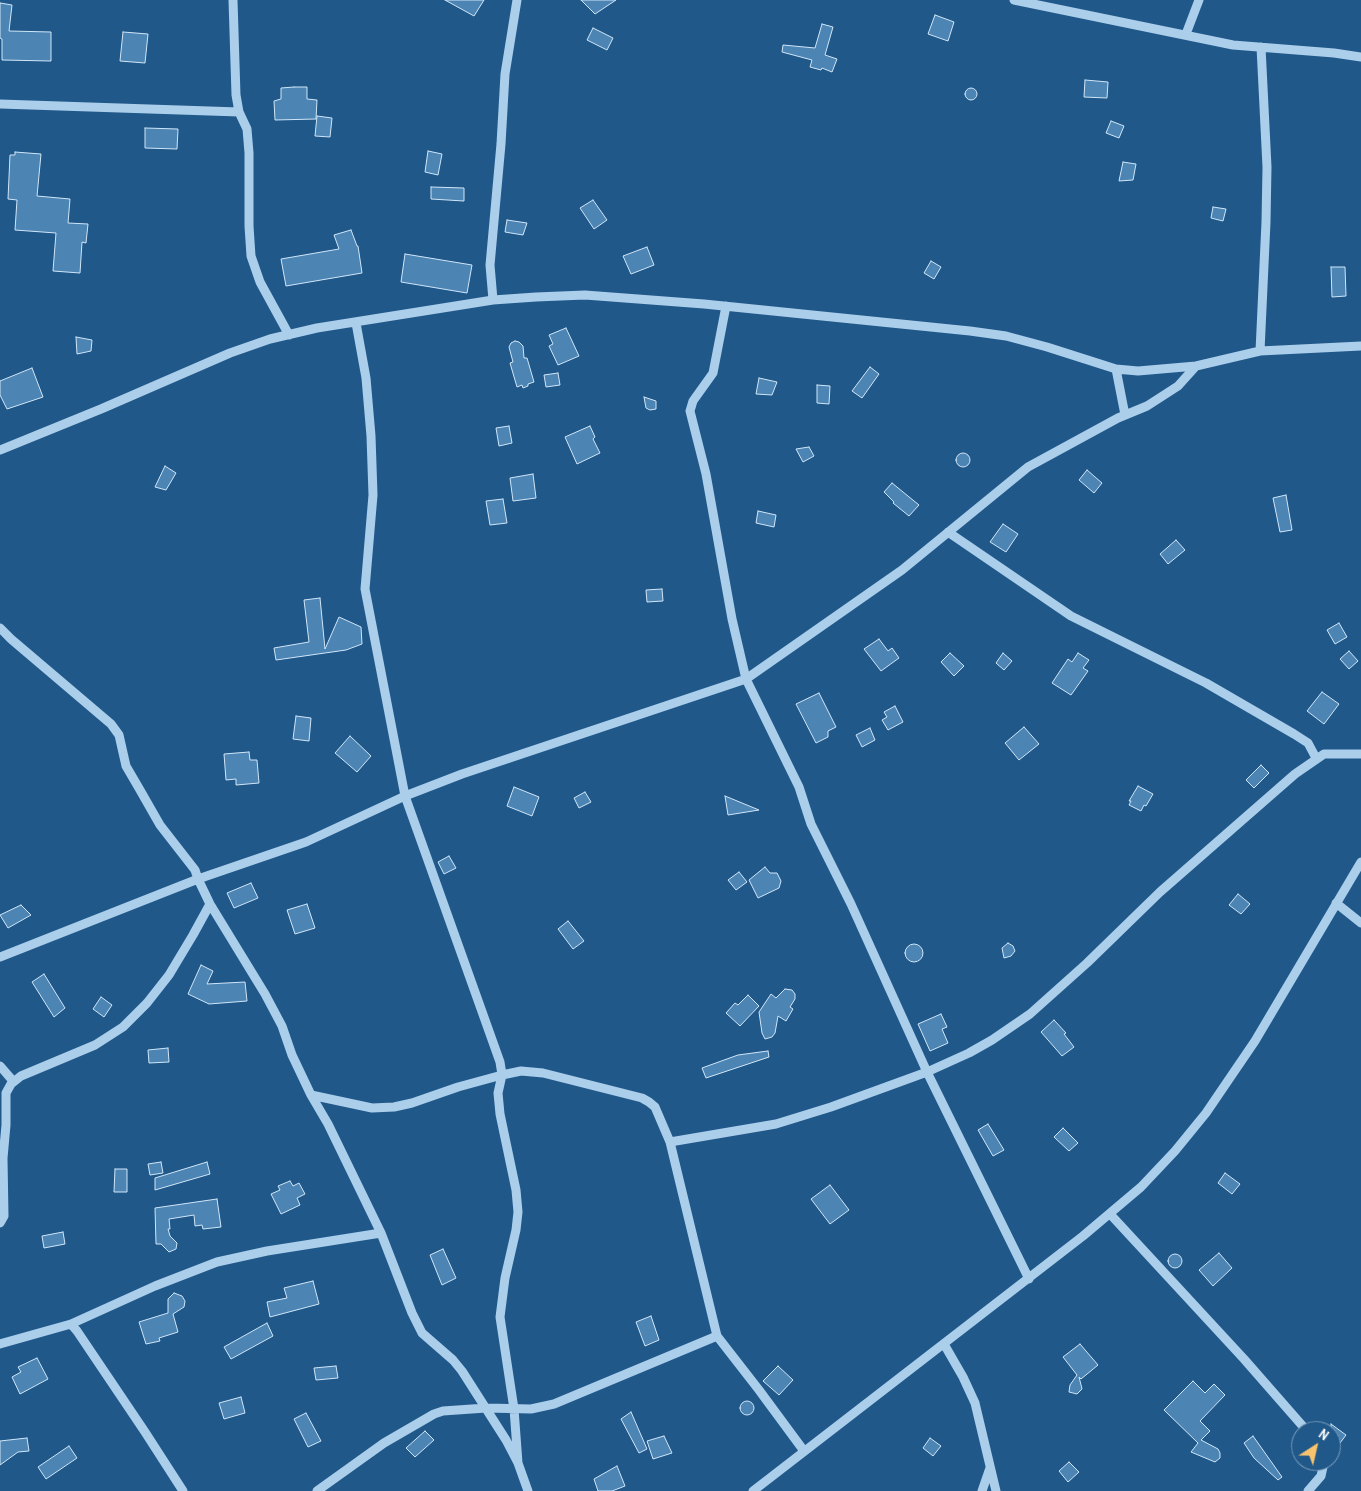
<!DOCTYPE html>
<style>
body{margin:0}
#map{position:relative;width:1361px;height:1491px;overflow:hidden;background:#20588a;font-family:"Archivo Narrow",sans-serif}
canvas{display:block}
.north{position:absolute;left:1291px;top:1421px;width:50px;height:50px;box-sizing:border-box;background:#20588a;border:1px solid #799bb9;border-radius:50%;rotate:35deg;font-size:14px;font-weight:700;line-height:20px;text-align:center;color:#fff}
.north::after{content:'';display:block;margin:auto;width:18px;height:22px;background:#f8c36c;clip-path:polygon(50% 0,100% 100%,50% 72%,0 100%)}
</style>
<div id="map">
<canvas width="1361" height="1491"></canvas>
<div class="north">N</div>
</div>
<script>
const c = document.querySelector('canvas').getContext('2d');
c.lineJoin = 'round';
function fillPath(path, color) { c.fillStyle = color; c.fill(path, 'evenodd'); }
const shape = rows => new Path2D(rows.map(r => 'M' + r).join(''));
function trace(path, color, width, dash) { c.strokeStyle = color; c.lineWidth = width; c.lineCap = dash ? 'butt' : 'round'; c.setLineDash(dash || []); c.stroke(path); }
const building = shape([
 [445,0,484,0,474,16,445,0],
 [581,0,616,0,595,14,581,0],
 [0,3,12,5,9,31,51,32,51,61,2,60,2,39,0,38,0,3],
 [935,15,954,22,948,41,928,34,935,15],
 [822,24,833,27,825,55,837,59,832,72,822,68,821,70,810,67,812,60,782,52,783,45,815,48,822,24],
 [593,28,613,38,607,50,587,40,593,28],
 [123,32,148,34,145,63,120,61,123,32],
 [1085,80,1108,82,1107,98,1084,97,1085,80],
 [294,87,307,87,307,99,317,100,316,119,275,120,274,101,281,99,281,88,294,87],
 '965 94a6 6 0 1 1 12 0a6 6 0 1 1-12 0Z',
 [317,116,332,118,330,137,315,136,317,116],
 [1111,121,1124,126,1119,138,1106,133,1111,121],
 [145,128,178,129,177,149,145,148,145,128],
 [428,151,442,154,438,175,425,172,428,151],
 [15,152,41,154,37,196,70,199,68,223,88,224,86,243,82,242,80,273,53,271,56,233,15,230,17,200,8,199,10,155,15,155,15,152],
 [1123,162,1136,164,1133,180,1119,181,1123,162],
 [431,187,464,188,464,201,431,199,431,187],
 [593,200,607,220,594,229,580,208,593,200],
 [1213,207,1226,209,1223,221,1211,218,1213,207],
 [507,220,527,223,523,235,505,232,507,220],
 [351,230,357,246,358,246,362,273,286,286,281,259,339,249,334,235,351,230],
 [647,247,654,265,631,274,623,256,647,247],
 [405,254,472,265,467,293,401,282,405,254],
 [931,261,941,267,934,279,924,273,931,261],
 [1331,267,1345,267,1346,296,1332,297,1331,267],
 [566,328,579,356,558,365,549,346,553,344,549,335,566,328],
 [76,337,92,340,91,351,77,354,76,337],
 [515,341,519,342,523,346,524,358,527,358,534,382,528,384,528,386,523,388,522,385,517,387,510,363,513,362,509,347,511,343,515,341],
 [870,367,879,374,862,398,852,391,870,367],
 [32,368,43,397,7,409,0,395,0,381,32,368],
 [558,373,560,385,546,387,544,375,558,373],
 [759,378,777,382,772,395,756,394,759,378],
 [817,385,830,386,829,404,817,403,817,385],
 [644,397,656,401,656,409,650,410,646,408,644,397],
 [509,426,512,443,499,446,496,428,509,426],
 [590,426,595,437,593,439,600,453,577,464,565,437,590,426],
 [809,447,814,456,803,462,796,449,809,447],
 '956 460a7 7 0 1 1 14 0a7 7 0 1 1-14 0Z',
 [165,466,176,473,166,490,155,487,165,466],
 [1087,470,1102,483,1094,493,1079,480,1087,470],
 [533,474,536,498,513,501,510,478,533,474],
 [892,483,919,505,909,516,893,503,894,502,884,492,892,483],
 [1286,495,1292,530,1280,532,1273,498,1286,495],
 [503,499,507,523,490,525,486,501,503,499],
 [758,511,776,515,774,527,756,523,758,511],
 [1003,524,1018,534,1006,552,990,542,1003,524],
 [1176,540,1185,550,1168,564,1160,554,1176,540],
 [662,589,663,601,647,602,646,590,662,589],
 [320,598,325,649,339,617,361,627,362,644,346,650,276,660,274,648,309,642,304,600,320,598],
 [1339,623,1347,637,1335,644,1327,630,1339,623],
 [879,639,888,651,892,648,899,658,881,671,864,649,879,639],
 [1349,651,1358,661,1349,669,1340,659,1349,651],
 [950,653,964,666,954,676,941,662,950,653],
 [1003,653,1012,661,1004,670,996,663,1003,653],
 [1078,653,1089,660,1083,668,1088,671,1071,695,1052,683,1068,659,1072,662,1078,653],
 [1322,692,1339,704,1324,724,1307,711,1322,692],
 [819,693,836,727,828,731,828,737,816,743,796,704,819,693],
 [895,706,903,722,888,730,882,720,887,717,884,712,895,706],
 [296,716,311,718,309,741,293,739,296,716],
 [1024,727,1039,744,1019,760,1005,743,1024,727],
 [870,728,875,740,862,747,856,735,870,728],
 [350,736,371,756,357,772,335,753,350,736],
 [249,752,250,760,257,760,259,783,236,785,236,779,226,780,224,754,249,752],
 [1261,765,1269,773,1254,788,1246,780,1261,765],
 [1138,786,1153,794,1146,806,1144,805,1141,811,1129,805,1131,801,1129,801,1138,786],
 [514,787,539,797,532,816,507,806,514,787],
 [585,792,591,802,579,808,574,798,585,792],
 [725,796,759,810,728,815,725,796],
 [449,856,456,868,444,874,438,862,449,856],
 [765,867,770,873,777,873,781,881,779,888,758,898,749,880,765,867],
 [739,872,747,882,736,890,728,880,739,872],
 [251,883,258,898,234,908,227,893,251,883],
 [1238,894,1250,904,1241,914,1229,905,1238,894],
 [307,904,315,928,295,934,287,910,307,904],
 [21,905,31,915,8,928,0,915,21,905],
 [568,921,584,941,573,949,558,929,568,921],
 [1008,943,1013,946,1015,951,1011,956,1004,958,1002,948,1008,943],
 '905 953a9 9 0 1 1 18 0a9 9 0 1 1-18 0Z',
 [201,965,213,971,207,984,245,982,247,1001,209,1004,188,994,201,965],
 [44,974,65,1008,54,1017,32,982,44,974],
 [785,989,792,990,795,994,795,999,790,1007,793,1009,786,1021,778,1016,775,1033,772,1037,765,1039,762,1033,759,1012,771,994,776,998,785,989],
 [748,995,759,1006,740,1026,726,1013,735,1003,738,1005,748,995],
 [101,997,112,1005,104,1017,93,1009,101,997],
 [941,1014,947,1027,942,1029,948,1043,930,1051,918,1024,941,1014],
 [1054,1020,1066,1033,1064,1034,1074,1047,1062,1056,1041,1032,1054,1020],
 [168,1048,169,1062,149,1063,148,1050,168,1048],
 [768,1051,769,1057,706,1078,702,1068,738,1055,768,1051],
 [988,1124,1004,1150,993,1156,978,1130,988,1124],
 [1063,1128,1078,1143,1069,1151,1054,1137,1063,1128],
 [161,1162,163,1173,150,1175,148,1164,161,1162],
 [207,1162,210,1174,155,1190,155,1178,207,1162],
 [115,1169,127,1169,127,1192,114,1192,115,1169],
 [1225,1173,1240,1184,1232,1194,1218,1183,1225,1173],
 [290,1181,293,1186,299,1183,305,1194,297,1198,300,1205,281,1214,271,1194,280,1190,278,1186,290,1181],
 [830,1185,849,1210,830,1224,811,1199,830,1185],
 [217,1199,221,1227,203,1229,202,1225,195,1226,194,1215,169,1219,170,1229,168,1229,170,1236,177,1243,176,1249,169,1252,161,1244,156,1244,155,1208,217,1199],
 [63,1232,65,1244,44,1248,42,1236,63,1232],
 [443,1249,456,1278,442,1285,430,1255,443,1249],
 [1219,1253,1232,1268,1213,1286,1199,1270,1219,1253],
 '1168 1261a7 7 0 1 1 14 0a7 7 0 1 1-14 0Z',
 [313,1281,319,1304,270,1317,267,1302,287,1298,284,1288,313,1281],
 [174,1293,182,1296,185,1301,184,1307,173,1314,178,1332,159,1338,160,1341,146,1344,139,1322,168,1313,168,1299,174,1293],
 [651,1316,659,1340,645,1346,636,1322,651,1316],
 [267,1323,273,1336,231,1359,224,1347,267,1323],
 [1080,1344,1098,1365,1081,1379,1079,1377,1082,1389,1077,1394,1069,1392,1070,1385,1077,1375,1063,1357,1080,1344],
 [37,1358,48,1379,20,1394,12,1377,21,1372,18,1367,37,1358],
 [336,1366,338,1378,316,1380,314,1368,336,1366],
 [778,1366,793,1380,779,1395,763,1381,778,1366],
 [1193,1381,1205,1393,1214,1384,1225,1395,1200,1421,1210,1431,1201,1440,1218,1449,1220,1453,1220,1458,1215,1462,1191,1452,1198,1443,1164,1410,1193,1381],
 [241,1397,245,1413,224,1419,219,1403,241,1397],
 '740 1408a7 7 0 1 1 14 0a7 7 0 1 1-14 0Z',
 [631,1412,647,1449,639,1453,621,1419,631,1412],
 [306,1413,321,1441,308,1447,294,1419,306,1413],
 [1331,1424,1346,1435,1331,1455,1331,1424],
 [425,1431,434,1440,415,1457,406,1448,425,1431],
 [664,1436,672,1453,653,1459,647,1441,664,1436],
 [1253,1436,1282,1477,1278,1480,1254,1458,1244,1443,1253,1436],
 [27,1438,29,1451,18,1452,0,1465,0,1441,27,1438],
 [930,1438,941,1446,933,1456,923,1448,930,1438],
 [69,1446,77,1458,46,1479,38,1467,69,1446],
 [1069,1462,1079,1472,1068,1482,1059,1471,1069,1462],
 [617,1466,625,1486,612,1491,598,1491,594,1479,617,1466]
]);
fillPath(building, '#4c84b3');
trace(building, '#d0e6f8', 1);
trace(shape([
 [233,0,236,95,239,112,247,129,249,153,249,226,251,256,260,282,289,335],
 [1014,0,1233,45,1334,53,1361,57],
 [1186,34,1199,0],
 [0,104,239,112],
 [493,300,490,265,501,144,505,74,517,0],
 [726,306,713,373,693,401,690,411,706,474,732,619,746,679,799,787,811,824,851,904,927,1072,1029,1279],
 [356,323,366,378,371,436,373,495,365,589,405,796,500,1062,502,1075,498,1093,500,1114,516,1190,518,1212,516,1230,505,1278,500,1317,514,1409,518,1463],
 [1260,351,1266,222,1267,167,1261,47],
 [1116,369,1125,415],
 [0,450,101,409,230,353,270,339,317,328,493,300,536,297,585,295,704,304,970,331,1006,336,1047,347,1116,369,1138,371,1196,366,1260,351,1361,346],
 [948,532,1071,616,1206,683,1294,734,1308,743,1316,758],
 [0,628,11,639,111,724,119,735,126,766,140,790,160,825,195,870,198,879,210,904,265,994,282,1026,292,1055,311,1095,328,1124,381,1233,412,1313,422,1333,453,1360,462,1371,506,1440,518,1463,528,1491],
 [1336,903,1361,923],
 [0,957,198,879,306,842,405,796,462,774,746,679,902,570,1028,467,1118,418,1147,406,1161,397,1178,386,1196,366],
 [0,1066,13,1081],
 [311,1095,372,1108,394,1107,412,1103,458,1087,502,1075,521,1071,543,1073,642,1098,649,1102,655,1107,670,1142],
 [1110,1214,1244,1359,1307,1431],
 [0,1223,4,1216,3,1158,6,1125,6,1093,11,1084,21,1076,95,1045,123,1027,147,1003,169,975,193,935,210,904],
 [71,1324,77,1331,145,1432,183,1491],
 [0,1344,71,1324,155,1286,217,1262,267,1251,381,1233],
 [944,1344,963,1377,975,1403,996,1491],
 [804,1451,759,1390,717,1336,670,1142,776,1124,831,1107,927,1072,969,1053,992,1040,1030,1014,1087,963,1160,892,1295,774,1324,754,1361,754],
 [317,1491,384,1443,434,1414,443,1411,486,1408,531,1409,554,1404,717,1336],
 [753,1491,1083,1236,1141,1187,1175,1151,1206,1113,1255,1041,1361,862],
 [982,1491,990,1468],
 [1308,1491,1321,1476,1323,1467,1322,1461]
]), '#abceeb', 9);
</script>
